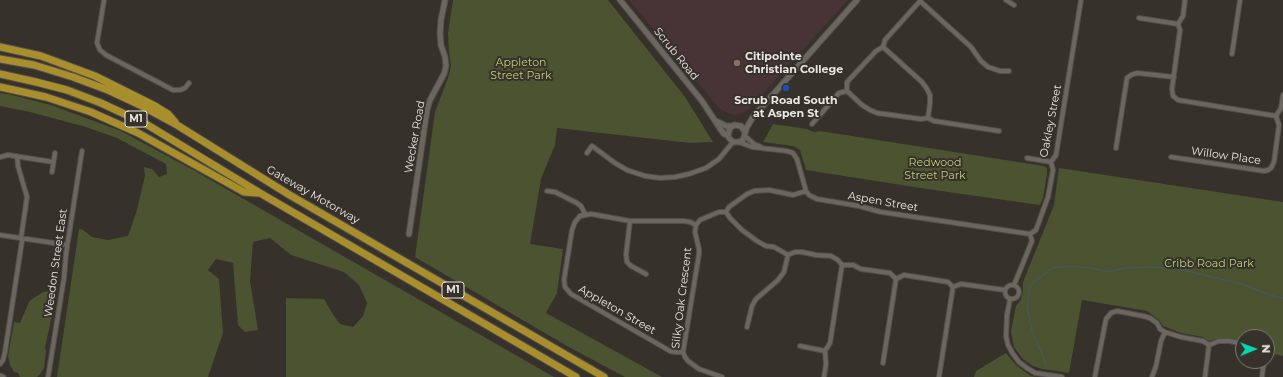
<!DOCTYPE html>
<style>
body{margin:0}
#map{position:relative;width:1283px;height:377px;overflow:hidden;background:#36312b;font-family:Montserrat,sans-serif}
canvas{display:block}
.north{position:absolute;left:1235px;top:329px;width:40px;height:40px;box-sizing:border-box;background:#36312b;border:1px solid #7e7974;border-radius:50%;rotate:89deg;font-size:11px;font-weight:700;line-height:16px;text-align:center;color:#e9e5e2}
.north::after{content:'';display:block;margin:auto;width:14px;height:18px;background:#07d5b6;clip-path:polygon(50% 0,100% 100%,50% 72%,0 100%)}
</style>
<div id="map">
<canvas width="1283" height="377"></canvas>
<div class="north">N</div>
</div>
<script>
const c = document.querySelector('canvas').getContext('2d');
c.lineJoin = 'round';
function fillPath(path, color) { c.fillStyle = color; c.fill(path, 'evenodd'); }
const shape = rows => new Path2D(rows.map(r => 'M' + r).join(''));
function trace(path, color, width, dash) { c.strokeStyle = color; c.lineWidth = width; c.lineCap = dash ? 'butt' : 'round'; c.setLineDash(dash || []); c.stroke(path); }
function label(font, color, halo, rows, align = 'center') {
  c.font = font + ' Montserrat,sans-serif'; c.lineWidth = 4; c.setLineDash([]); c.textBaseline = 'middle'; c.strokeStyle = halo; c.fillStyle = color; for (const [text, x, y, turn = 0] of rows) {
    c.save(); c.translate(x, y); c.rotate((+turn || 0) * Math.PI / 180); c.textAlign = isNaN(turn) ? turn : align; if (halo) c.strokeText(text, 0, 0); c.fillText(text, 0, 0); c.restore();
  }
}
fillPath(shape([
 [629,0,848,0,748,110,741,114,734,115,729,114,719,108]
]), '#483336');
fillPath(shape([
 [453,0,608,0,685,97,713,142,690,143,557,128,555,145,541,179,530,244,563,249,557,293,546,313,662,377,625,377,567,346,415,257,435,112,449,75,451,65,449,52,448,33],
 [0,93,12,95,51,105,121,131,195,171,554,377,286,377,286,298,324,299,334,316,340,324,353,327,363,316,367,303,359,285,344,272,291,255,270,238,253,242,250,281,258,330,245,332,238,325,233,263,216,259,208,270,219,279,223,333,208,377,57,377,79,229,83,230,92,237,108,240,128,236,136,213,145,176,144,167,152,169,159,177,167,174,166,164,117,138,86,127,30,112,0,106],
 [773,124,807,129,814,132,820,131,1044,166,1047,168,1047,174,1043,198,1040,205,927,189,806,170,800,150,793,146,763,142],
 [1059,168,1283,202,1283,356,1268,353,1267,349,1267,337,1243,337,1243,341,1217,339,1209,341,1203,337,1181,333,1163,326,1159,320,1147,311,1082,300,1069,373,1042,369,1033,366,1023,359,1014,347,1011,331,1016,306,1021,300,1023,290,1023,282,1054,205],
 [51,291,53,292,54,298,53,310,45,348,46,350,44,368,41,373,37,377,20,377,18,373,14,372,10,365,8,356,14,322,20,323,29,302,32,299,43,292],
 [1006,353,1016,365,1024,371,1031,376,1038,377,974,377,976,371]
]), '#4b5331');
trace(shape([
 [1046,364,1032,330,1027,306,1030,285,1052,268,1070,266,1090,268,1107,272,1125,268,1152,267,1179,269,1242,284,1270,295,1283,298]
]), '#465857', 1.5);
const minor = shape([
 [104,0,97,43,100,50,106,55,173,90,180,90,185,88,189,83],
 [921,0,885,40,883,47,876,51,847,82,847,91,862,105,870,110,877,113,921,119,928,118,934,121,999,131],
 [1006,0,1014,5],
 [1185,0,1183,16,1178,24,1180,30,1172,89,1173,96,1178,100,1276,116,1281,108,1283,95],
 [920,1,971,47,981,61,988,67,1000,71,1009,71],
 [1139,18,1178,24],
 [883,47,922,82,927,89,930,95,930,103,928,118],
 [1232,54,1240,0],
 [812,124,839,93,847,91],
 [745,136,754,144,761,147],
 [739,142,752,147,787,151,793,153,797,159,806,191,809,195,817,199,859,206,881,212,1030,234],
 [1116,148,1127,78,1131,75,1137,73,1174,77],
 [587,153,592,146,615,163,627,170,645,176,660,178,675,177,689,174,706,168,719,159,733,142],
 [0,157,8,155,53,162],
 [1171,157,1264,171,1268,170,1271,168,1274,162,1279,125,1276,116],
 [1027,158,1051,162],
 [52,172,55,153],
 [547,191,555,192,577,203,581,206,585,214],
 [726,212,730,218,742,230,757,241,766,246,774,247,788,255,795,252,802,252,816,255,831,256,838,260,842,265,853,265,861,269,890,273,896,279,904,275,948,282,953,287,961,284,1005,290],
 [630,221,626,255,627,262,631,266,646,274],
 [0,235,67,245],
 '1005 292a7 7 0 1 1 14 0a7 7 0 1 1-14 0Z',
 [1014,285,1032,241,1030,234,1036,230,1048,197,1053,170,1051,162,1056,155,1081,0],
 [1010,299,1007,315,1006,336,1008,345,1013,354,1019,362,1027,368,1035,373,1062,377],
 [747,327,752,306,756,299,778,280,784,272,788,255],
 [800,346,825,351],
 [683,352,675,352,670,351,571,294,565,287,564,280,572,230,575,222,580,216,591,214,630,221,683,221,690,222,696,225],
 [883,363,896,279],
 [0,364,3,360,5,352,22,241,21,238,27,197,18,166,17,156],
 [1095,376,1106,319,1111,313,1117,311,1143,316,1150,318,1157,323,1160,329,1165,332,1181,337,1203,341,1209,345,1219,341,1230,341,1243,344],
 [48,377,64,278,66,254,82,151],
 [722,377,699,369,688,361,685,357,683,352,699,254,699,249,695,232,696,225,700,220,719,212,726,212,729,207,747,194,754,191,769,190,793,195,806,191],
 [824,377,826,364,825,351,830,343,842,265],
 [939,377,953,287],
 [1152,377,1156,366,1161,341,1165,332],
 [1205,377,1209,345],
 [1262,377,1264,361]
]);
const tertiary = shape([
 [620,0,702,101,721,130,724,134,728,135],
 [716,121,726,126,732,126],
 [745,132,741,126,734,125,730,128,728,135,729,138,733,142,739,142,743,140,747,127,753,117,857,0],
 [409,234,427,110,430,100,444,74,446,66,445,57,441,45,440,33,441,20,445,0],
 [0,376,3,377]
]);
const motorway = shape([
 [0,47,41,56,95,76,155,106,168,114,175,122],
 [0,59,34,65,73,77,108,90,140,105,177,125,288,194,604,377],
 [0,74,36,82,67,90,101,103,146,124,260,193,576,377],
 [0,87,46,97,91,112,138,133,244,192,258,193]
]);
trace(minor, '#534e4a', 6);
trace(tertiary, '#534e4a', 7);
trace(motorway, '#534e4a', 9);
trace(minor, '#6c6660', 4);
trace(tertiary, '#6c6660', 5);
trace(motorway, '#a98f2c', 7);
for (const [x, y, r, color] of [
 [737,63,4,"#8d6e63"],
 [786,88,4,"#1a4fb4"]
]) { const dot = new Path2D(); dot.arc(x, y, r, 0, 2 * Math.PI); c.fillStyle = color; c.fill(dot); trace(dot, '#36312b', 1.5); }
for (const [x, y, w] of [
 [136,119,22],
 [453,290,22]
]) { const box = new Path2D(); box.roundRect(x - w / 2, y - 8, w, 16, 3); c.fillStyle = '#36312b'; c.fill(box); trace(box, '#e9e5e2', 1); }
label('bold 10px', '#e9e5e2', null, [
 ["M1",136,119],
 ["M1",453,290]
]);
label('11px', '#e9e5e2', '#36312b', [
 ["Scrub Road",676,54,51],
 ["Oakley Street",1051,121,-79],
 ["Wecker Road",415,137,-80],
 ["Willow Place",1226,156,8],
 ["Gateway Motorway",313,195,30],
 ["Aspen Street",883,202,10],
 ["Weedon Street East",56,263,-82],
 ["Silky Oak Crescent",682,298,-83],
 ["Appleton Street",617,310,30]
]);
label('bold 11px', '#e9e5e2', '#36312b', [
 ["Citipointe",745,57],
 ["Christian College",745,70],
 ["Scrub Road South",786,101,"center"],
 ["at Aspen St",786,114,"center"]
], 'left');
label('11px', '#bcd175', '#36312b', [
 ["Appleton",521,63],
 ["Street Park",521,76],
 ["Redwood",935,163],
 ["Street Park",935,176],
 ["Cribb Road Park",1209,264]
]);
</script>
